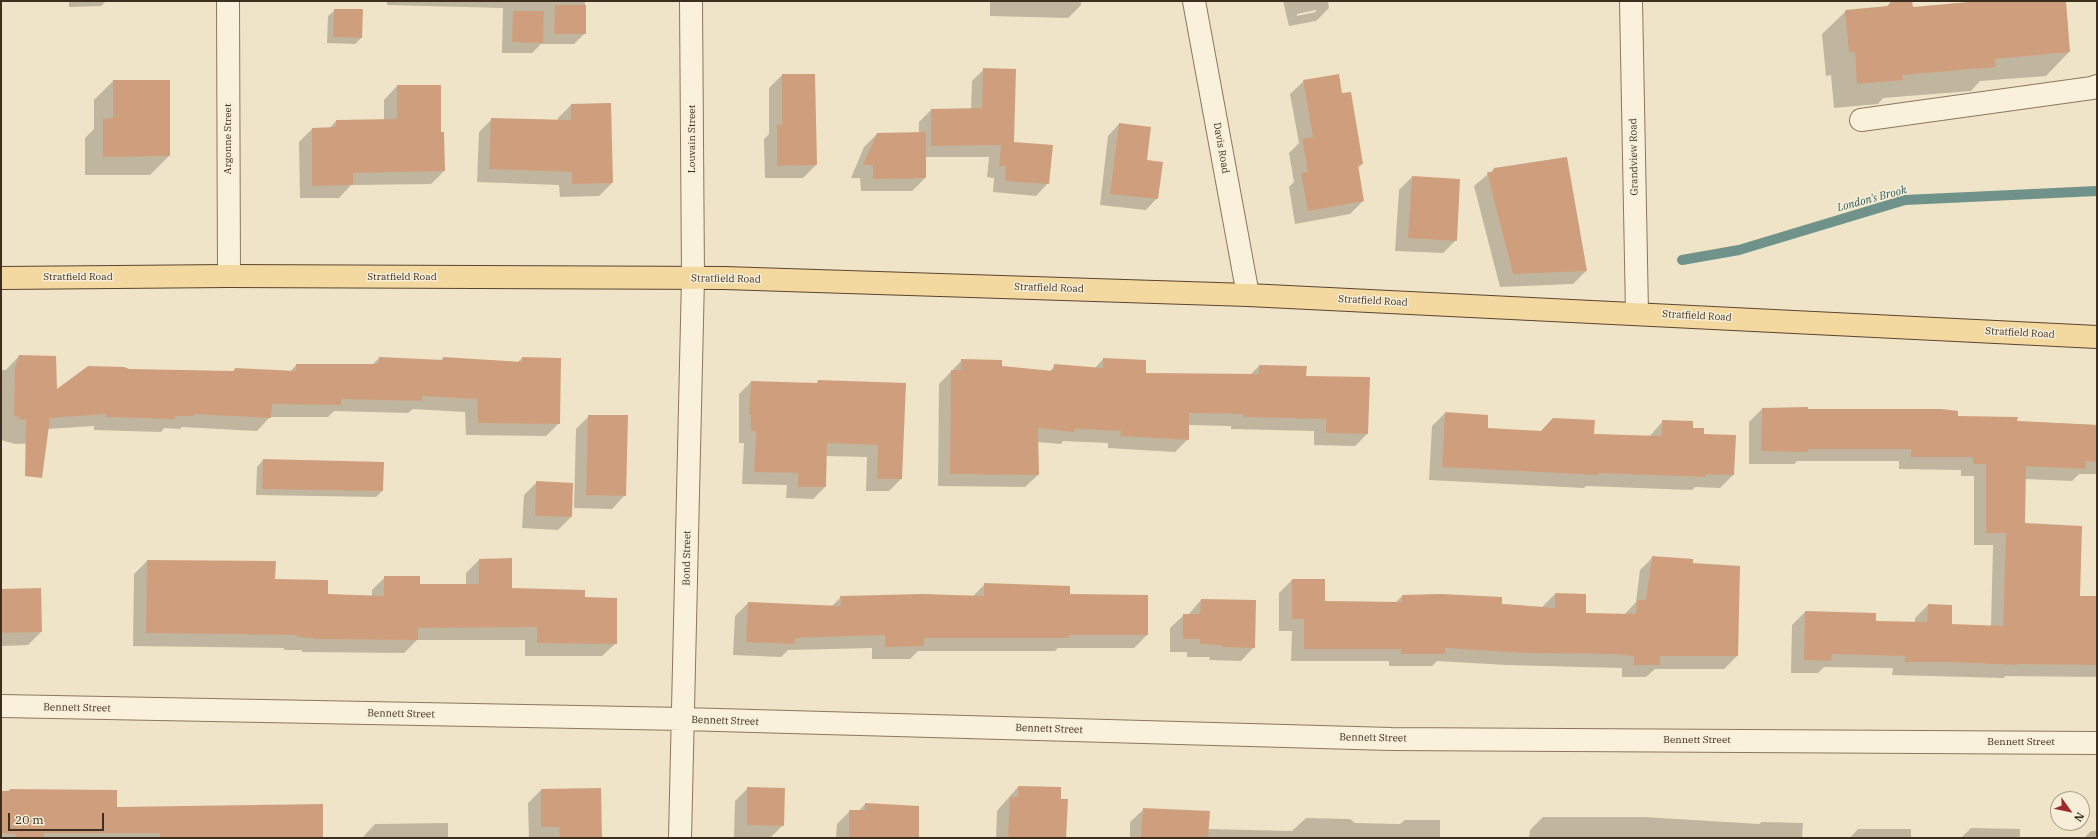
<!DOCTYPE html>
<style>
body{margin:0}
#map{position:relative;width:2098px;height:839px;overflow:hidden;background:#f0e4c8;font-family:"IBM Plex Serif",serif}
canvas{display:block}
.frame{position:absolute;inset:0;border:2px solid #3d2e20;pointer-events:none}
.north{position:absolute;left:2050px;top:791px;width:40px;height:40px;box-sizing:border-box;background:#f7eed8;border:1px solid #ada18e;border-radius:50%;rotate:123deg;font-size:11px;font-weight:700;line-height:16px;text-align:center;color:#3d2e20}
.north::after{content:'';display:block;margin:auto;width:14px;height:18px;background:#9e2a2b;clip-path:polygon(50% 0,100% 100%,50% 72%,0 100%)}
.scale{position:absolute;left:8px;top:813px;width:96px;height:18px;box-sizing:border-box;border:2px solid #3d2e20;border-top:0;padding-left:5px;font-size:12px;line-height:14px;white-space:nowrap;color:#3d2e20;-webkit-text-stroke:3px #f7eed8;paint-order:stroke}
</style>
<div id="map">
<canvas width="2098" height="839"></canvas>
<div class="frame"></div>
<div class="north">N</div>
<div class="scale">20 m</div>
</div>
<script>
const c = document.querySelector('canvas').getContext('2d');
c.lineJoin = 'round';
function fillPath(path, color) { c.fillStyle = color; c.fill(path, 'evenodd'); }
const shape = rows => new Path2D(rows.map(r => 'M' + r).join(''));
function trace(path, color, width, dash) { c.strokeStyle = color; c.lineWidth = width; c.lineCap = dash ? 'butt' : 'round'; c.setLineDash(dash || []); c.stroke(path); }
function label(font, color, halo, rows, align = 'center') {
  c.font = font + ' "IBM Plex Serif",serif'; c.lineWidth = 3; c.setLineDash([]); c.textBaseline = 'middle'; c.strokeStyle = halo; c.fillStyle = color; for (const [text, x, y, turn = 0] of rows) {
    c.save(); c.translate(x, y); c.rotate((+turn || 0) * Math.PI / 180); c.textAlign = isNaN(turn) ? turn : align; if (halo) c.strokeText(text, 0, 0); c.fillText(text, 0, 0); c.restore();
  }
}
fillPath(shape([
 [69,1,106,1,101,6,69,7],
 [387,1,585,1,585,33,574,44,541,44,532,53,502,53,503,8,387,5],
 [990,1,1081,1,1081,5,1068,18,990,16],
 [1283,1,1328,1,1329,8,1316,21,1289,26],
 [1316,10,1316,12,1297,16,1297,14],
 [1892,1,1911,1,1912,8,1980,1,2065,1,2069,52,2046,76,1980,81,1971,91,1883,98,1878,104,1834,108,1831,75,1826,76,1822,34,1846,11,1886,7],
 [335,10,361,38,355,44,327,43,328,16],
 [984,69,1013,143,1048,183,1036,196,993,192,994,178,987,177,989,157,925,157,925,178,912,191,861,191,860,178,851,178,864,147,877,134,919,133,919,122,931,110,971,110,972,81],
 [782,75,814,75,816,165,803,178,765,178,764,139,769,134,769,88],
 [113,81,169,156,150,175,85,175,85,138,94,129,94,100],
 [1304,81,1341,95,1362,164,1357,169,1363,201,1350,214,1295,224,1289,187,1294,182,1289,153,1299,143,1290,94],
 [397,86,440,133,444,171,431,184,351,185,339,198,300,198,299,142,312,129,329,129,336,121,384,121,384,100],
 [571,105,612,183,599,196,560,197,559,185,477,182,479,132,492,119,558,121,558,118],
 [1119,124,1146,161,1157,198,1146,210,1100,205,1108,136],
 [1494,169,1586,271,1573,284,1500,287,1474,186],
 [1412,177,1456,240,1443,253,1395,251,1399,190],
 [19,356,56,391,129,370,232,372,235,369,290,372,296,365,372,365,379,358,440,361,443,358,518,362,522,358,559,423,546,436,466,435,465,412,413,409,408,413,334,411,328,417,270,417,257,431,182,427,180,429,164,428,161,432,94,430,94,426,47,429,34,443,15,444,1,440,1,370,6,370],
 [1103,359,1145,374,1250,375,1259,366,1305,377,1367,434,1355,446,1314,445,1314,431,1231,429,1231,426,1188,425,1188,439,1175,452,1108,448,1108,443,1063,441,1061,444,1037,442,1038,475,1025,487,938,486,939,384,962,360,1001,367,1049,372,1055,366,1094,369],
 [819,381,904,384,901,479,889,491,866,491,867,457,826,456,825,487,813,499,786,498,787,485,742,484,744,443,739,443,739,394,751,382,816,384],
 [1762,409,2097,425,2097,474,2079,474,2072,481,2025,479,2024,524,2078,597,2097,597,2097,677,2005,676,2004,678,1892,675,1893,668,1824,667,1818,673,1791,673,1792,625,1805,612,1875,622,1915,623,1915,618,1928,605,1951,625,1991,626,1993,545,1974,545,1974,476,1961,476,1961,470,1899,469,1899,461,1797,461,1794,464,1749,464,1749,422],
 [1445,413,1487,429,1593,434,1649,437,1663,421,1692,429,1703,435,1733,475,1720,488,1695,487,1692,490,1586,486,1584,488,1429,480,1432,426],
 [589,416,625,495,612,509,574,508,576,429],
 [263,460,382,491,376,497,256,495,257,467],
 [537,482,572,484,571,517,558,530,522,528,524,495],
 [1653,557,1692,564,1737,656,1724,669,1655,669,1646,677,1622,677,1622,668,1506,665,1437,661,1432,666,1389,666,1389,661,1291,661,1292,631,1279,631,1279,593,1292,580,1324,602,1395,603,1402,596,1542,607,1555,594,1585,614,1624,615,1636,602,1640,570],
 [479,560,511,589,584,598,616,643,602,656,525,656,525,640,417,640,404,653,302,652,302,650,284,650,284,648,133,646,134,574,147,561,273,580,327,595,372,596,372,590,385,577,418,585,466,585,466,573],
 [985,584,1069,595,1147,635,1134,648,1058,648,1055,651,918,651,910,659,872,659,872,648,788,650,781,657,733,655,735,616,748,603,831,607,841,597,972,597],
 [40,589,41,632,28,645,1,646,1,590],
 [1201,600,1254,647,1241,661,1209,660,1210,657,1187,657,1187,652,1170,652,1170,628,1184,615,1188,615],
 [1018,787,1060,800,1065,838,996,838,997,811],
 [748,788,783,825,770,838,734,837,735,801],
 [10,790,116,808,322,838,1,838,1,792],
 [541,790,601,838,529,838,528,803],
 [865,804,918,838,836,838,837,824,850,811,859,811],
 [1144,809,1207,829,1292,831,1306,818,1350,819,1355,823,1400,824,1405,820,1440,820,1440,838,1130,838,1130,822],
 [1543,817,1644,817,1759,824,1762,822,1803,823,1802,838,1529,838,1530,830],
 [448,823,448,838,362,838,375,824],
 [1971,828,2020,829,2020,838,1961,838],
 [1858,829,1911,829,1911,838,1850,838],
 [2091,831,2097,831,2097,838,2084,838]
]), '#0003');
trace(shape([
 [1682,260,1739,250,1905,200,2097,191]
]), '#6f938a', 10);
fillPath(shape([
 [1891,1,1912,1,1913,7,1980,1,2066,1,2070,52,1995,59,1996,67,1902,75,1903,80,1857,84,1855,52,1849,53,1845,10,1888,6],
 [555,5,586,5,586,34,554,34],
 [334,9,363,9,362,38,333,37],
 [513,11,544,11,543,43,512,42],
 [983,68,1016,69,1014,142,1053,145,1049,184,1005,181,1006,166,999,166,1001,145,931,146,931,109,982,108],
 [782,74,815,74,817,165,777,166,777,125,782,125],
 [1339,74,1342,93,1351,92,1363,164,1358,165,1364,201,1308,211,1301,173,1308,172,1302,139,1313,137,1303,80],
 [113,80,170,80,170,156,103,157,103,119,113,118],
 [397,85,441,85,441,132,444,132,445,171,353,173,353,185,312,186,312,128,336,127,336,120,397,119],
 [611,103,613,183,572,184,572,172,489,169,491,118,571,120,571,104],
 [1119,123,1151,127,1147,160,1163,162,1158,199,1110,194],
 [926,132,926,178,873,179,873,165,863,165,877,133],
 [1567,157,1587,271,1513,274,1487,172,1493,172,1494,168],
 [1412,176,1460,179,1457,241,1408,238],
 [19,355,56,356,57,389,88,366,124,367,129,369,234,371,235,368,296,371,296,364,378,364,379,357,443,360,443,357,522,362,522,357,561,358,560,424,478,423,477,399,422,396,422,401,341,399,341,405,272,404,271,418,194,414,194,416,175,416,175,419,106,417,106,414,50,418,42,478,25,476,26,419,16,420,21,417,14,416,15,367],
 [1103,358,1146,360,1146,373,1259,374,1259,365,1307,366,1306,376,1370,377,1368,434,1326,433,1326,419,1243,417,1243,414,1189,413,1189,440,1120,436,1121,431,1074,429,1074,432,1038,428,1039,475,950,474,951,370,961,370,961,359,1002,360,1002,366,1053,371,1054,364,1103,368],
 [818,380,906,383,902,479,877,479,878,445,827,443,826,487,798,487,798,473,754,472,756,431,751,431,751,415,749,415,751,381,817,383],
 [1808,407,1808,409,1942,409,1958,411,1958,416,2018,417,2017,421,2097,425,2097,462,2086,461,2086,469,2026,466,2025,523,2082,526,2080,596,2097,596,2097,665,2017,664,2017,665,1951,662,1905,662,1905,656,1832,654,1831,661,1804,660,1805,611,1876,613,1876,621,1927,622,1928,604,1952,605,1952,624,2003,626,2006,533,1986,533,1986,464,1973,464,1973,457,1911,457,1911,449,1808,449,1808,452,1761,451,1762,408],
 [1445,412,1488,415,1488,428,1541,431,1553,418,1595,420,1594,434,1662,436,1662,420,1693,421,1693,428,1704,428,1704,434,1736,435,1734,475,1706,474,1706,477,1598,473,1598,475,1442,467],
 [588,415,628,415,626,496,586,495],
 [263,459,384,462,383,491,262,489],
 [536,481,573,483,572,517,535,516],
 [1652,556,1693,559,1693,563,1740,566,1738,656,1660,656,1660,665,1634,665,1634,656,1613,654,1524,653,1445,648,1445,654,1401,654,1401,649,1304,649,1304,619,1292,619,1292,579,1325,579,1325,601,1402,602,1402,595,1441,594,1502,597,1502,604,1555,608,1555,593,1586,594,1586,613,1636,614,1637,600,1646,600],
 [512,558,512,588,585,590,585,597,617,598,617,644,537,643,537,627,418,628,418,640,314,639,314,638,297,637,297,635,146,633,147,560,276,561,275,579,328,580,328,594,384,596,384,576,420,576,420,584,479,584,479,559],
 [984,583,1070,586,1070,594,1148,595,1148,635,1069,635,1069,638,924,638,924,646,885,647,885,635,795,638,795,644,746,642,748,602,841,606,840,596,923,594,984,596],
 [41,588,42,632,1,633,1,589],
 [1201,599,1256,600,1255,648,1222,647,1222,645,1200,644,1200,639,1183,639,1183,614,1200,614],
 [1018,786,1061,787,1061,799,1068,799,1066,838,1008,838,1010,797,1018,797],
 [747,787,785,788,784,826,747,825],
 [601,788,602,838,560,838,559,827,541,827,541,789],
 [10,789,117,790,117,807,323,804,323,838,160,838,160,833,44,833,44,838,16,838,16,834,1,833,1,791,10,791],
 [865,803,919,806,919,838,849,838,849,810,865,810],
 [1143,808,1210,811,1208,838,1141,838]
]), '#cf9f7d');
const minor = shape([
 [228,1,229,276],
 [1194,1,1248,295],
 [1631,1,1637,313],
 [1861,120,2092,88,2097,86],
 [1,706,683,719,1391,739,2097,743],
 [680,838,693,278,691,1]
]);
const major = shape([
 [1,278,229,276,724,278,1248,295,2097,337]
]);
trace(minor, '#8d765c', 24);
trace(major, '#5b4430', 24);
trace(minor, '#faf1dc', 22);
trace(major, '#f3d9a0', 22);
label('10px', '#3d2e20', '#f7eed8', [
 ["Argonne Street",228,139,-90],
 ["Louvain Street",692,139,-90],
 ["Davis Road",1221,148,80],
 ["Grandview Road",1634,157,-91],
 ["Stratfield Road",78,277],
 ["Stratfield Road",402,277],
 ["Stratfield Road",726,279,1],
 ["Stratfield Road",1049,288,2],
 ["Stratfield Road",1373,301,3],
 ["Stratfield Road",1697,316,3],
 ["Stratfield Road",2020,333,3],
 ["Bond Street",687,558,-89],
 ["Bennett Street",77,708,1],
 ["Bennett Street",401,714,1],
 ["Bennett Street",725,721,2],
 ["Bennett Street",1049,729,2],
 ["Bennett Street",1373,738,1],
 ["Bennett Street",1697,740],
 ["Bennett Street",2021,742]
]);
label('italic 11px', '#2f5d5a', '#f7eed8', [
 ["London's Brook",1872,199,-15]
]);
</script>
